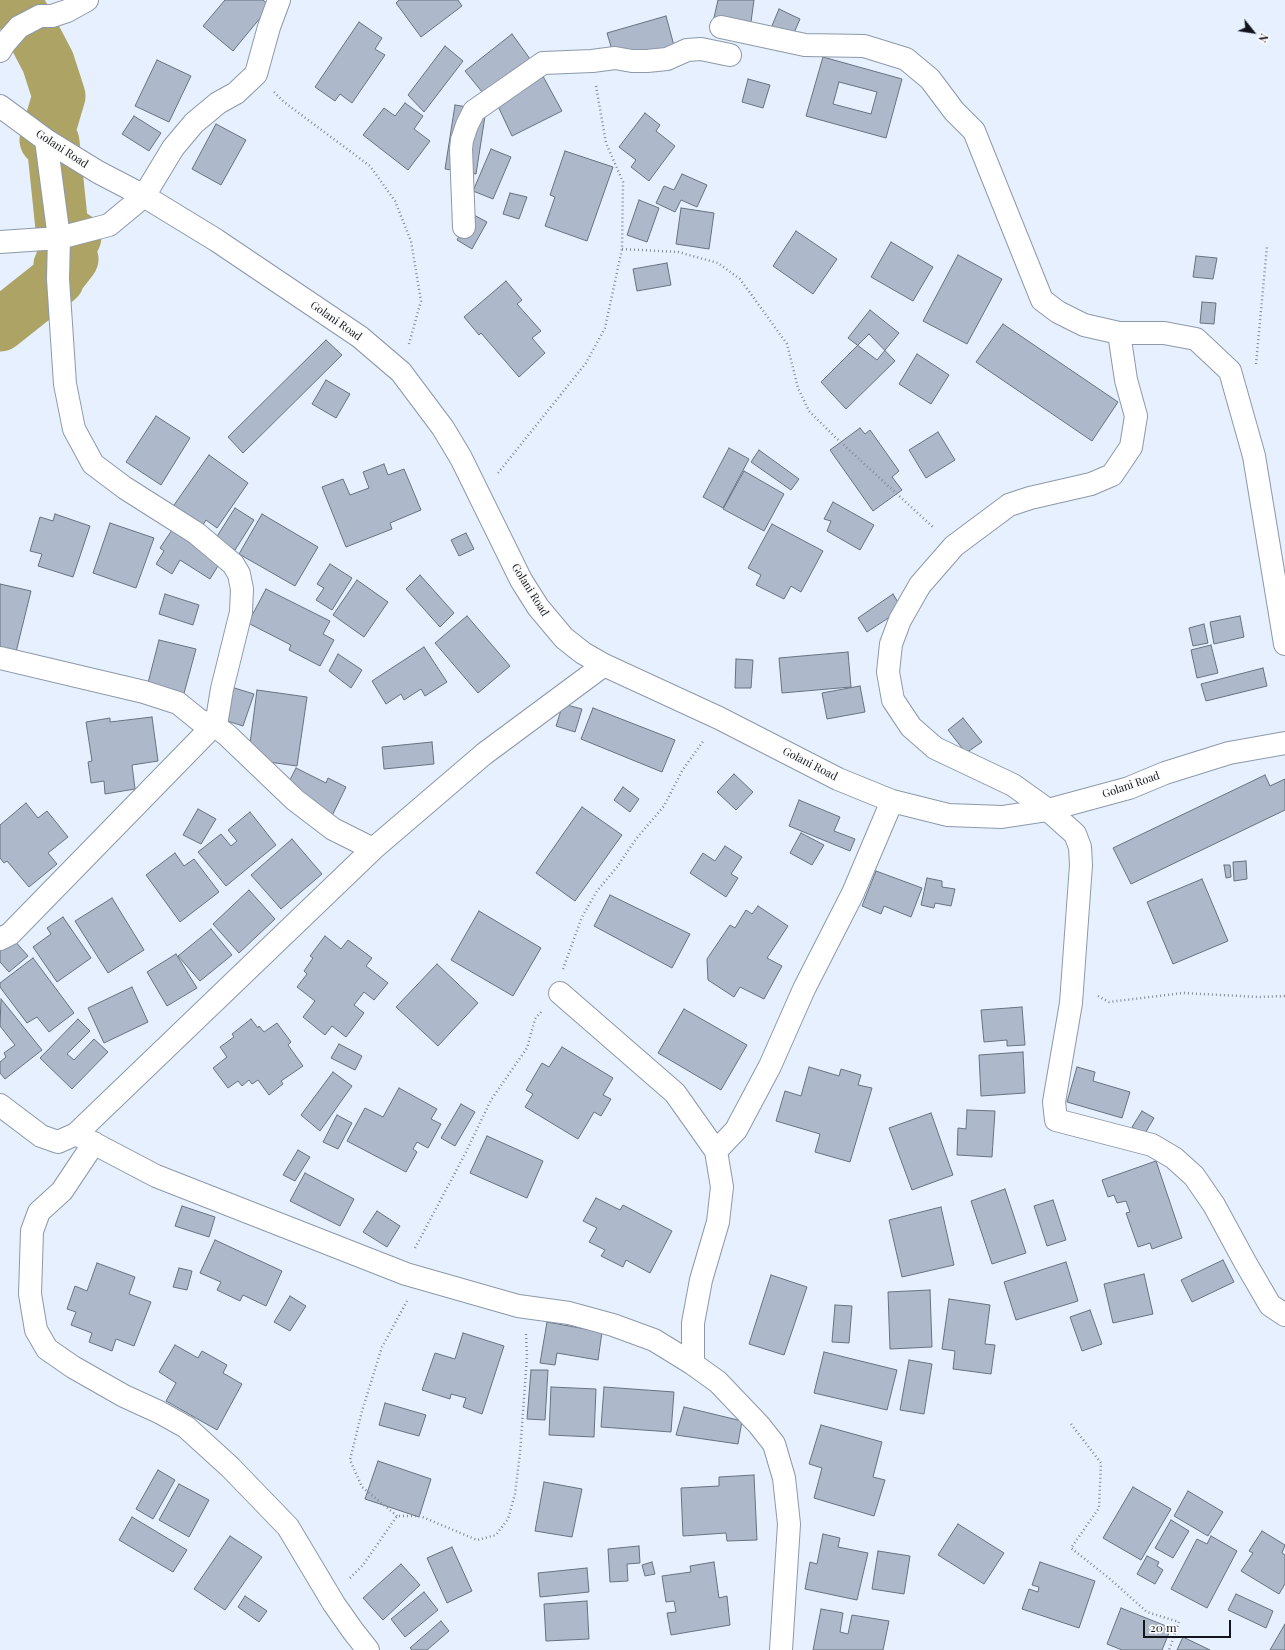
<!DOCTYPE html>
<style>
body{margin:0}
#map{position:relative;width:1285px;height:1650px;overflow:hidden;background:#e6f0fe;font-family:"Playfair Display",serif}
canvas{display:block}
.north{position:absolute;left:1233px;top:12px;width:40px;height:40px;-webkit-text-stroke:3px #fcfcfc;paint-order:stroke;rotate:120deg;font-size:11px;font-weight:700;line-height:16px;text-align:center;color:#11151b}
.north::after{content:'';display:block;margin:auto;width:14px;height:18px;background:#11151b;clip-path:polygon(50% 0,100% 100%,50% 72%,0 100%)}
.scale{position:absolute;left:1143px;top:1620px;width:88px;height:18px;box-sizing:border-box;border:2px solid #11151b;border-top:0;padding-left:5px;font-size:12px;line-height:14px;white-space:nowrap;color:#11151b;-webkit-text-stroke:3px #fcfcfc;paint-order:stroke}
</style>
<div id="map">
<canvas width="1285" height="1650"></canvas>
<div class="north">N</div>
<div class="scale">20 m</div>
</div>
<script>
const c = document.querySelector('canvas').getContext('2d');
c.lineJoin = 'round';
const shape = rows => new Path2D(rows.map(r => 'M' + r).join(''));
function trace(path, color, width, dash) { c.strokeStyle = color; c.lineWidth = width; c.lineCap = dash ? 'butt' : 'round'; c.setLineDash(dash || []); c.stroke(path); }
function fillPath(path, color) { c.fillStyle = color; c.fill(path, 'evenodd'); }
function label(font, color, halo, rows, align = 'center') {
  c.font = font + ' "Playfair Display",serif'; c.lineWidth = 4; c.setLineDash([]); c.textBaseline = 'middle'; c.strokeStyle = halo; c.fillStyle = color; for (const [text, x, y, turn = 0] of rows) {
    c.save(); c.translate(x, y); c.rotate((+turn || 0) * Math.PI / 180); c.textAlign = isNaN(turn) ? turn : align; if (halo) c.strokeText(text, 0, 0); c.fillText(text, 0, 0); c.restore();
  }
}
trace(shape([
 [0,325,58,279,54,282,72,259,60,265,75,237,63,238,53,142,46,140,59,96,48,62,27,22,14,0]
]), '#aca365', 53);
const building = shape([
 [225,0,263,0,270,6,233,51,203,26,225,0],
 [399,0,458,0,462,6,421,37,396,3,399,0],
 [718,0,754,0,750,29,713,22,718,0],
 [779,9,800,19,787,49,766,40,779,9],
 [666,16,676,53,618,70,607,33,666,16],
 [359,22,382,38,375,49,385,55,352,103,340,94,335,101,315,87,359,22],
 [512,34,533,63,487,98,465,71,512,34],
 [445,46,463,61,424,112,408,95,445,46],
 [823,57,902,79,886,138,806,116,823,57],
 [839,82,877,92,871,114,833,104,839,82],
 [157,60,191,76,169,122,135,106,157,60],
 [539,69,562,111,512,136,496,102,539,69],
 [748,79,770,85,763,108,742,102,748,79],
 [405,103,423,116,414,129,430,141,408,170,363,135,384,108,395,116,405,103],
 [455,105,486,110,476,174,445,169,455,105],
 [645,113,660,125,656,131,675,146,649,181,631,167,636,160,619,147,645,113],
 [134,116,161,133,149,151,122,134,134,116],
 [216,124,246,140,221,185,192,169,216,124],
 [491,149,511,157,493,199,473,191,491,149],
 [565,151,613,167,587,241,545,226,555,197,550,195,565,151],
 [682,174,707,185,697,207,681,200,675,212,656,203,664,186,674,190,682,174],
 [510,193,527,197,519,219,503,214,510,193],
 [639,200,659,208,647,242,627,235,639,200],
 [681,208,714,213,709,249,676,244,681,208],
 [472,214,487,222,472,249,457,240,472,214],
 [796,231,837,259,813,294,773,266,796,231],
 [891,242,933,267,913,301,871,277,891,242],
 [958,255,1002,279,967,344,923,321,958,255],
 [1196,256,1217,258,1213,279,1193,277,1196,256],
 [667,263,671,285,637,291,633,269,667,263],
 [506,281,522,300,517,304,541,331,532,338,545,353,519,377,481,333,479,335,464,317,506,281],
 [1202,302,1216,303,1214,324,1200,323,1202,302],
 [870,310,899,333,877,360,848,338,870,310],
 [1003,324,1118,402,1092,441,976,362,1003,324],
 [869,334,895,361,846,409,821,382,869,334],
 [326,340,342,355,243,453,228,437,326,340],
 [917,354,949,375,931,404,899,384,917,354],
 [326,380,350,394,336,418,312,404,326,380],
 [156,416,190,438,161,485,126,462,156,416],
 [860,428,865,434,870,430,899,471,892,477,902,490,873,511,830,450,860,428],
 [938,432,955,460,926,478,909,450,938,432],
 [729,448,749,459,723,508,703,497,729,448],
 [759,450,799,479,791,490,751,462,759,450],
 [209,455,248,483,217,528,206,520,201,528,172,508,209,455],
 [384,464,388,475,404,469,421,510,390,523,392,529,346,547,322,487,343,479,350,495,369,488,363,472,384,464],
 [744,471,784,494,764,531,723,509,744,471],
 [833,502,874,525,860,550,827,531,831,521,824,519,833,502],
 [235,508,254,520,235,550,216,538,235,508],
 [55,514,90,526,73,577,38,566,42,554,30,551,40,517,53,521,55,514],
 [262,514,318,547,295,586,239,554,262,514],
 [110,523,154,538,136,588,93,573,110,523],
 [772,524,823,551,801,592,791,586,784,599,756,585,761,575,748,568,772,524],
 [172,530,221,561,210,579,180,560,172,574,156,564,164,551,160,548,172,530],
 [466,533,474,549,459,556,451,540,466,533],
 [330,564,352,578,332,610,316,600,324,588,317,584,330,564],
 [420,575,454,613,440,627,406,589,420,575],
 [357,580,388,602,364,637,333,615,357,580],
 [0,584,31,591,16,652,0,648,0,584],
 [266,589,330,621,323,634,334,640,320,666,289,650,291,645,248,623,266,589],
 [165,594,199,605,193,625,159,614,165,594],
 [893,594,902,609,867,632,858,618,893,594],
 [467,616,510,666,478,693,435,643,467,616],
 [1240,616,1244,637,1214,644,1210,622,1240,616],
 [1204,624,1208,643,1193,646,1189,628,1204,624],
 [159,640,196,649,183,697,147,687,159,640],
 [1211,645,1218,673,1197,678,1191,650,1211,645],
 [424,647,447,682,425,696,421,689,404,700,401,694,386,704,372,681,424,647],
 [848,652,851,687,782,693,779,658,848,652],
 [338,654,362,670,351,688,329,671,338,654],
 [736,659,753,660,751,688,735,688,736,659],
 [1263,668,1267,686,1206,701,1201,684,1263,668],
 [228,686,254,694,243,726,218,718,228,686],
 [860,686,865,712,827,719,822,693,860,686],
 [257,690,307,697,297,766,248,759,257,690],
 [563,704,582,709,575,732,556,726,563,704],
 [593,708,675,740,662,772,581,739,593,708],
 [152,717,158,761,132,765,135,789,105,794,104,781,91,783,88,762,92,761,86,722,110,718,110,722,152,717],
 [963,718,982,742,966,753,948,730,963,718],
 [432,742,434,764,384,769,382,747,432,742],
 [296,768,326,783,328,778,346,787,328,824,280,800,296,768],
 [734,774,753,792,736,810,717,792,734,774],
 [1265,775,1270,786,1285,779,1285,810,1131,884,1113,848,1265,775],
 [623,787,639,799,630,812,614,800,623,787],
 [799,800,840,817,834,831,855,839,850,851,789,826,799,800],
 [26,803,38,818,47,811,68,837,48,853,57,864,29,887,7,861,4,863,0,858,0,825,26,803],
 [582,807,622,835,575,901,536,873,582,807],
 [198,809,216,819,201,844,183,835,198,809],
 [250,812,276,845,226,886,198,852,221,834,231,846,237,841,228,830,250,812],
 [801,833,824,845,812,865,790,853,801,833],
 [292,839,322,874,281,909,251,875,292,839],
 [725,846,742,857,731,874,738,878,726,897,690,873,703,853,715,861,725,846],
 [175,853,184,866,194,859,219,892,180,922,146,875,175,853],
 [1246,861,1247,879,1234,881,1233,862,1246,861],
 [1224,865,1230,865,1231,877,1226,878,1224,865],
 [876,871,922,888,911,917,884,906,881,914,862,906,876,871],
 [927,878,942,881,942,887,955,889,951,906,935,903,934,908,921,905,927,878],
 [1202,879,1228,941,1173,964,1147,902,1202,879],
 [249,890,275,919,239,953,213,924,249,890],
 [610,895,690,934,672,968,594,926,610,895],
 [112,898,144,950,108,973,75,921,112,898],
 [758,906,788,926,767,958,782,966,764,999,740,987,734,997,708,980,707,959,730,925,735,928,746,910,752,914,758,906],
 [479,911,541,948,513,996,451,960,479,911],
 [63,917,91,958,57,982,33,947,51,934,47,928,63,917],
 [211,929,232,955,200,981,178,956,211,929],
 [325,936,341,949,348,940,372,958,366,966,388,983,374,1000,364,992,354,1005,364,1013,346,1037,332,1026,325,1035,303,1017,315,1001,297,987,307,974,304,971,313,958,310,956,325,936],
 [13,939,28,956,9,972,0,962,0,950,13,939],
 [176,954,197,988,167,1006,147,972,176,954],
 [33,958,74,1013,49,1032,37,1017,27,1023,0,987,0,983,33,958],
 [437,964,478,1003,438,1046,396,1007,437,964],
 [132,987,148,1022,104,1043,88,1008,132,987],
 [1,999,42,1050,5,1079,0,1073,0,1062,6,1057,4,1053,15,1045,0,1026,1,999],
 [1022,1007,1025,1045,1007,1046,1007,1040,984,1042,981,1010,1022,1007],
 [684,1009,747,1045,721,1090,658,1053,684,1009],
 [78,1019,90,1031,67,1054,74,1060,94,1039,108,1052,72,1089,40,1058,78,1019],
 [251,1019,258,1028,259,1026,264,1032,277,1023,291,1042,288,1045,303,1066,281,1081,283,1084,269,1095,258,1080,252,1084,249,1080,242,1086,238,1081,228,1088,213,1068,227,1057,220,1047,234,1037,232,1034,251,1019],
 [339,1044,362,1056,355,1070,331,1058,339,1044],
 [562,1047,613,1078,603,1095,611,1099,601,1116,594,1112,578,1139,525,1107,533,1094,526,1090,542,1063,549,1067,562,1047],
 [1023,1052,1025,1093,981,1096,979,1055,1023,1052],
 [809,1067,839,1076,841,1069,861,1075,858,1085,872,1088,850,1162,815,1152,820,1134,776,1121,785,1091,801,1096,809,1067],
 [1077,1067,1095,1072,1093,1081,1130,1092,1122,1118,1067,1102,1077,1067],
 [333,1072,352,1086,320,1131,301,1115,333,1072],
 [399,1088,437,1109,431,1119,441,1124,428,1148,417,1142,413,1149,417,1152,406,1172,347,1141,365,1108,383,1117,399,1088],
 [461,1104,475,1112,455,1146,441,1138,461,1104],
 [967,1110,995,1111,992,1157,957,1155,958,1128,966,1129,967,1110],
 [1142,1111,1154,1118,1144,1135,1132,1127,1142,1111],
 [931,1113,953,1175,912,1190,889,1128,931,1113],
 [337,1115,352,1123,338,1149,323,1142,337,1115],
 [487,1136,543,1161,527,1198,470,1173,487,1136],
 [298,1150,310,1157,295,1181,283,1175,298,1150],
 [1156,1161,1182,1238,1152,1249,1150,1243,1138,1247,1126,1213,1130,1212,1126,1201,1117,1203,1114,1195,1108,1197,1102,1180,1156,1161],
 [305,1173,354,1199,340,1226,290,1201,305,1173],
 [1005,1189,1026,1253,992,1264,971,1201,1005,1189],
 [596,1198,620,1210,623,1205,672,1231,650,1273,626,1260,623,1267,601,1256,605,1250,589,1242,597,1228,583,1221,596,1198],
 [1053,1200,1066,1240,1047,1246,1034,1206,1053,1200],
 [182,1206,215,1217,209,1237,175,1226,182,1206],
 [941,1207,954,1265,902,1277,889,1220,941,1207],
 [377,1211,400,1226,387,1247,363,1232,377,1211],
 [215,1240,282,1271,266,1306,243,1295,240,1301,217,1290,221,1282,200,1273,215,1240],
 [1223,1260,1234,1282,1192,1302,1181,1280,1223,1260],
 [1066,1262,1078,1301,1016,1320,1004,1282,1066,1262],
 [97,1263,135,1277,129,1294,151,1302,134,1346,116,1339,112,1351,89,1342,92,1333,71,1325,76,1312,67,1309,75,1286,87,1291,97,1263],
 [179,1268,192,1271,187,1290,173,1287,179,1268],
 [1144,1274,1153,1314,1113,1323,1104,1284,1144,1274],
 [771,1275,807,1287,784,1355,749,1344,771,1275],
 [930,1290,932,1347,890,1349,888,1292,930,1290],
 [290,1296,306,1306,290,1331,274,1322,290,1296],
 [949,1299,990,1305,985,1344,995,1345,991,1374,953,1369,955,1351,942,1349,949,1299],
 [835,1305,852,1306,849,1343,832,1342,835,1305],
 [1090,1310,1102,1344,1082,1351,1070,1317,1090,1310],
 [547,1322,602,1332,598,1360,557,1353,555,1365,540,1363,547,1322],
 [463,1333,504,1346,482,1414,463,1407,466,1398,451,1394,450,1399,422,1390,435,1353,455,1359,463,1333],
 [175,1345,198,1358,202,1351,227,1365,223,1373,242,1384,217,1430,166,1401,176,1383,159,1372,175,1345],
 [824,1352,897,1370,887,1410,814,1393,824,1352],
 [909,1360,932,1364,924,1414,900,1410,909,1360],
 [531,1370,548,1370,545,1420,527,1419,531,1370],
 [551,1387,596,1389,594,1437,549,1435,551,1387],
 [604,1387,674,1392,671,1432,601,1427,604,1387],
 [385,1403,426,1415,419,1436,379,1425,385,1403],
 [684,1407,742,1421,738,1444,676,1435,684,1407],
 [821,1425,882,1442,873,1477,885,1480,874,1516,814,1498,822,1468,809,1464,821,1425],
 [378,1461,431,1479,419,1517,365,1499,378,1461],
 [158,1470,175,1480,153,1519,136,1509,158,1470],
 [754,1475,757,1540,727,1541,726,1533,683,1536,681,1488,719,1486,719,1477,754,1475],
 [544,1482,582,1489,572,1537,535,1531,544,1482],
 [179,1484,209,1500,189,1537,159,1520,179,1484],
 [1133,1487,1171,1509,1141,1560,1103,1538,1133,1487],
 [1188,1491,1223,1512,1208,1536,1174,1516,1188,1491],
 [132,1517,187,1550,173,1572,119,1540,132,1517],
 [1171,1520,1189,1531,1173,1558,1155,1548,1171,1520],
 [958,1524,1004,1553,984,1584,938,1555,958,1524],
 [1262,1531,1285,1545,1282,1553,1285,1555,1285,1584,1279,1594,1241,1571,1253,1553,1249,1551,1262,1531],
 [823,1534,840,1538,838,1547,868,1553,857,1600,805,1589,810,1562,817,1564,823,1534],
 [230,1536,262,1557,225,1610,194,1589,230,1536],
 [1211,1536,1237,1551,1207,1608,1171,1589,1197,1539,1207,1544,1211,1536],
 [639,1546,640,1563,627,1564,628,1581,610,1582,608,1549,639,1546],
 [452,1547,472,1591,447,1603,427,1558,452,1547],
 [878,1551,910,1556,904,1594,872,1589,878,1551],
 [1147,1556,1159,1562,1157,1566,1163,1570,1155,1584,1137,1574,1147,1556],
 [652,1562,655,1574,645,1576,642,1565,652,1562],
 [714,1562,719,1598,727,1596,730,1625,671,1635,667,1613,676,1612,674,1601,666,1602,662,1576,691,1572,690,1566,714,1562],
 [1040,1562,1095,1581,1079,1628,1022,1609,1029,1589,1038,1592,1039,1587,1032,1585,1040,1562],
 [401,1564,420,1585,383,1620,363,1598,401,1564],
 [587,1568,589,1592,540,1597,538,1573,587,1568],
 [424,1592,438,1610,405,1637,391,1619,424,1592],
 [1236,1594,1273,1611,1266,1628,1228,1610,1236,1594],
 [245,1596,267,1611,259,1622,238,1607,245,1596],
 [587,1601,589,1639,546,1641,544,1604,587,1601],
 [1121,1608,1171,1628,1162,1650,1122,1650,1107,1644,1121,1608],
 [821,1609,843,1613,840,1632,848,1634,852,1615,889,1621,883,1650,813,1650,821,1609],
 [441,1621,449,1631,427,1650,412,1650,410,1648,441,1621],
 [1285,1624,1285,1650,1270,1650,1285,1624],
 [1183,1637,1210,1650,1177,1650,1183,1637]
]);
fillPath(building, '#adb9ca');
trace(building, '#677281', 1);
const minor = shape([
 [721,27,805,45,864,46,906,59,930,79,954,111,974,131,1042,300,1058,312,1084,325,1119,333,1164,333,1196,339,1230,371,1254,456,1285,644],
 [0,51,5,43,19,27,40,16,52,16,67,11,87,0],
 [0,106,46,140,98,172,144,196,216,240,360,337,401,372,443,428,461,458,521,580,538,607,564,638,583,653,604,665,719,718,838,779,892,801,948,815,1002,817,1048,810,1129,788,1165,773,1229,753,1285,743],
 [464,227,461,149,462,140,467,125,474,111,543,63,592,61,615,58,632,61,647,61,667,59,687,50,701,49,730,55],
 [0,242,59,238,109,225,144,196,173,148,194,123,218,103,236,93,256,74,269,27,279,0],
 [1119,333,1126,380,1136,416,1131,447,1112,475,1091,484,1030,498,1009,505,954,546,920,585,900,620,891,644,888,672,893,700,911,727,935,748,1013,785,1048,810,1075,834,1080,847,1081,865,1071,1003,1054,1102,1056,1120,1152,1145,1174,1158,1194,1176,1214,1205,1245,1262,1270,1305,1285,1315],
 [0,658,144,692,178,703,199,720,210,725,214,725,217,719,222,689,241,612,242,589,239,574,233,564,196,533,125,488,93,464,74,429,65,384,58,279,59,238,46,140],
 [0,939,10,934,214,725,227,735,295,800,333,829,373,849],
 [560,993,675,1093,716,1151,722,1187,718,1222,701,1280,693,1323,693,1364,718,1382,759,1425,774,1444,784,1478,789,1524,781,1650],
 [0,1105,41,1136,58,1142,76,1134,156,1176,406,1274,518,1306,569,1313,613,1325,654,1340,693,1364],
 [76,1134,373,849,484,754,604,665],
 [94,1143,62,1191,39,1212,32,1231,30,1294,36,1330,47,1349,73,1367,124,1396,159,1412,186,1427,230,1467,288,1527,334,1604,353,1631,368,1650],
 [716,1151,736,1130,770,1066,804,989,853,893,892,801]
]);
trace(minor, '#8d99a9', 24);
trace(shape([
 [274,92,284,102,370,166,395,201,411,241,421,301,409,344],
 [622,249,678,252,718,263,740,279,787,344,798,388,809,411,834,436,934,528],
 [1256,364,1267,246],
 [498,473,586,363,605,328,622,249,623,182,606,143,596,86],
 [563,969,582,917,597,891,617,867,636,839,664,806,682,771,704,740],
 [1098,996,1109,1002,1183,993,1259,997,1285,996],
 [415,1248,465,1154,491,1100,527,1048,535,1019,542,1011],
 [1071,1424,1101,1463,1099,1508,1071,1548,1110,1579,1147,1612,1179,1622,1169,1650],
 [397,1516,362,1487,350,1460,362,1411,382,1347,407,1301],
 [350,1578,363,1565,397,1516,420,1516,477,1540,496,1535,508,1519,515,1494,520,1453,527,1357,526,1334]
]), '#838a94', 2.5, [1, 3]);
trace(minor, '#fff', 22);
label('11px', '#11151b', '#fcfcfc', [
 ["Golani Road",62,149,33],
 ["Golani Road",336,321,35],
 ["Golani Road",530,590,58],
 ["Golani Road",810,764,27],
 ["Golani Road",1131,785,-19]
]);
</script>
